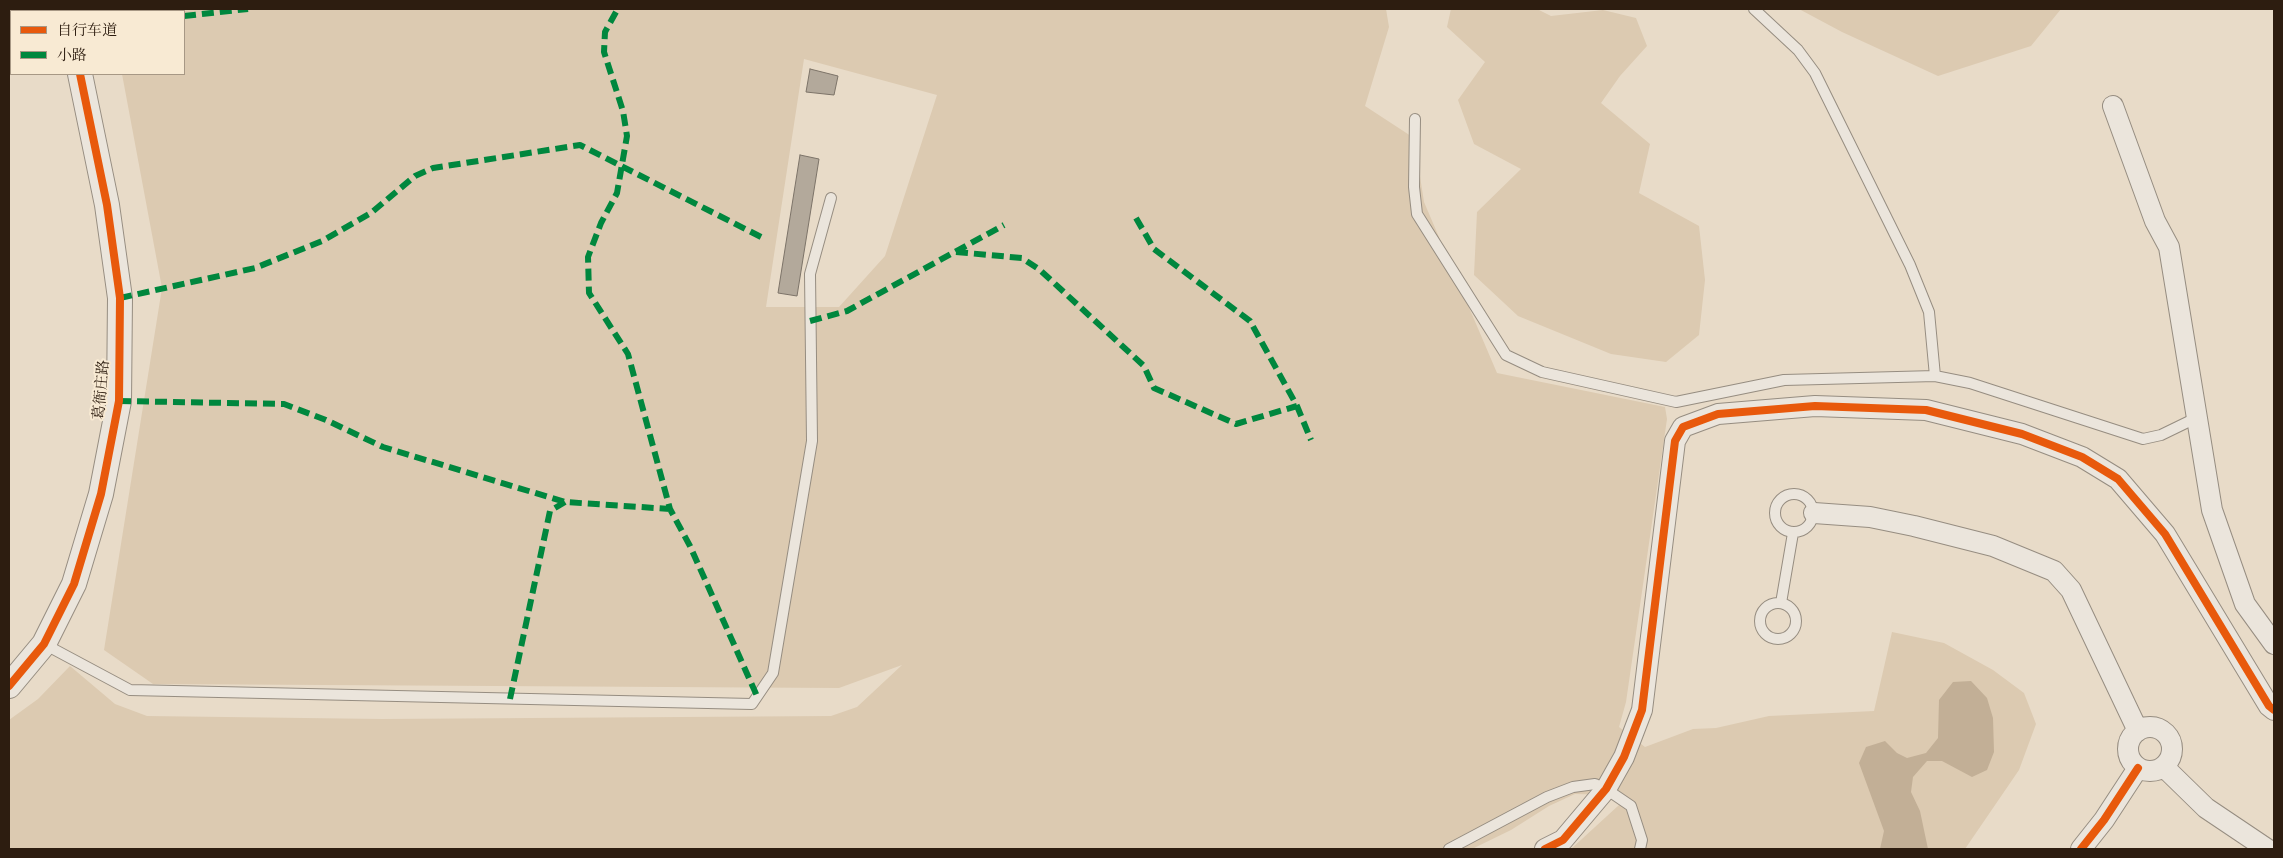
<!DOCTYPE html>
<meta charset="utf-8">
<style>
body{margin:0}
#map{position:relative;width:2283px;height:858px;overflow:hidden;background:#e8dbc8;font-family:Vollkorn,"Noto Serif SC",serif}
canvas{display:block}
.frame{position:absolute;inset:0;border:10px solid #2d1d10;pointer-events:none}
.legend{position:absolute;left:10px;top:10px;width:175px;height:65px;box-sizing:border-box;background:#f8ead3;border:1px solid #a79885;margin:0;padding:6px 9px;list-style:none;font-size:15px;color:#2d1d10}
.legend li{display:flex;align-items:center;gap:10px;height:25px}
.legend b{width:25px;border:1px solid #a79885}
</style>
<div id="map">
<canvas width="2283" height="858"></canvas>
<div class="frame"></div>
<ul class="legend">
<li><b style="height:6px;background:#e8590c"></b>自行车道</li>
<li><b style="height:6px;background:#00873e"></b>小路</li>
</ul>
</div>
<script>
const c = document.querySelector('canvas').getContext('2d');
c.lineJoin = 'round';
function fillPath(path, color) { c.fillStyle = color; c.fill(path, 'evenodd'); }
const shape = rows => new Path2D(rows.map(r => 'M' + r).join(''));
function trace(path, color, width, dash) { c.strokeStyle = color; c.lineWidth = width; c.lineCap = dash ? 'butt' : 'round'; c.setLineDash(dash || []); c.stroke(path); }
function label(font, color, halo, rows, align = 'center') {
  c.font = font + ' Vollkorn,"Noto Serif SC",serif'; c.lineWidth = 4; c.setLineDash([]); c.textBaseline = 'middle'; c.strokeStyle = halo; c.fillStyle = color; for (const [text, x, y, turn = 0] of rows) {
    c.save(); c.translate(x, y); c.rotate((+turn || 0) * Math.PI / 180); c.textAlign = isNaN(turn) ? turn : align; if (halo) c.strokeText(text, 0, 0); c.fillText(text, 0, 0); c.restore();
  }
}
fillPath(shape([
 [109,9,1386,9,1389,27,1365,106,1414,138,1424,202,1497,373,1665,407,1667,419,1626,702,1619,727,1645,747,1693,729,1716,728,1769,716,1874,711,1892,632,1944,643,1993,670,2024,693,2036,724,2019,770,1965,849,1571,849,1619,805,1616,795,1575,794,1549,806,1511,830,1472,849,9,849,9,720,38,699,70,666,115,704,147,716,383,719,831,716,857,707,902,665,839,688,153,684,104,650,162,288,122,74,184,74,184,11,110,11],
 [804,59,937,95,885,256,839,307,766,307],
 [1451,9,1537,9,1551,16,1603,10,1636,18,1647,46,1620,76,1601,103,1650,144,1639,193,1699,226,1705,280,1699,335,1666,362,1611,354,1518,316,1474,275,1477,212,1521,169,1474,144,1458,100,1485,62,1447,27],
 [1799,9,2061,9,2031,46,1938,76,1842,32]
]), '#dccab1');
fillPath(shape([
 [1971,681,1987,698,1993,718,1994,752,1987,770,1972,777,1942,761,1927,761,1913,777,1911,792,1920,811,1928,849,1880,849,1884,831,1859,763,1866,747,1885,741,1897,753,1907,758,1926,753,1938,738,1939,700,1953,682]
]), '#c2af96');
const building = shape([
 [810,69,838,76,834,95,806,92,810,69],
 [800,155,819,159,797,296,778,293,800,155]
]);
fillPath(building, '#b3a99b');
trace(building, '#7c7368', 1);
const service = shape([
 [1754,9,1798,50,1815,73,1910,265,1929,312,1935,376],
 [1415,119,1414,187,1417,214,1506,355,1542,372,1676,402,1784,380,1935,376,1970,383,2143,439,2161,435,2196,418],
 '1775 513a19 19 0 1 1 38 0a19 19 0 1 1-38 0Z',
 '1760 621a18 18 0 1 1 36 0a18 18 0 1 1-36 0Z',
 [1781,603,1793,533],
 [44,644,130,690,752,704,773,673,812,441,810,274,831,198],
 [1449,849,1547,797,1573,787,1595,784,1606,789,1631,806,1642,840,1640,849]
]);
const minor = shape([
 [2113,106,2155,221,2169,247,2212,510,2245,604,2274,644],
 [1814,513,1870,517,1914,526,1993,546,2054,571,2071,590,2138,731],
 '2128 749a22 22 0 1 1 44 0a22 22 0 1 1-44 0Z',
 [2164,767,2206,808,2267,849],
 [1545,849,1563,840,1606,789,1624,757,1642,710,1675,441,1683,427,1718,414,1815,406,1926,410,2022,434,2082,457,2118,479,2165,534,2269,706,2274,710],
 [2081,849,2104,820,2138,768]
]);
const tertiary = shape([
 [67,9,68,11],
 [9,686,44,644,74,584,101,494,119,401,120,298,107,205,80,74]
]);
trace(service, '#968d81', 12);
trace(minor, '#968d81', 22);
trace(tertiary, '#968d81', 26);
trace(service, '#ebe5dc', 10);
trace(minor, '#ebe5dc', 20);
trace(tertiary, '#ebe5dc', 24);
trace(shape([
 [616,12,605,32,604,52,623,111,627,136,617,193,601,223,588,257,589,293,628,354,670,509,690,546,757,696],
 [184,16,248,9],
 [1136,218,1154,249,1250,321,1297,406,1311,440],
 [956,252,1022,258,1040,270,1144,366,1154,388,1236,424,1297,406],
 [120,298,255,268,322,241,371,213,415,176,433,168,580,145,765,239],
 [810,321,847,311,1004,225],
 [119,401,284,404,326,420,383,447,565,502,670,509],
 [510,699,550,511,565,502]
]), '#00873e', 6, [12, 6]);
trace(shape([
 [9,686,44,644,74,584,101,494,119,401,120,298,107,205,80,74],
 [1545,849,1563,840,1606,789,1624,757,1642,710,1675,441,1683,427,1718,414,1815,406,1926,410,2022,434,2082,457,2118,479,2165,534,2269,706,2274,710],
 [2081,849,2104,820,2138,768]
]), '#e8590c', 8);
label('15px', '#2d1d10', '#f8ead3', [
 ["葛衙庄路",103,390,-85]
]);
</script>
